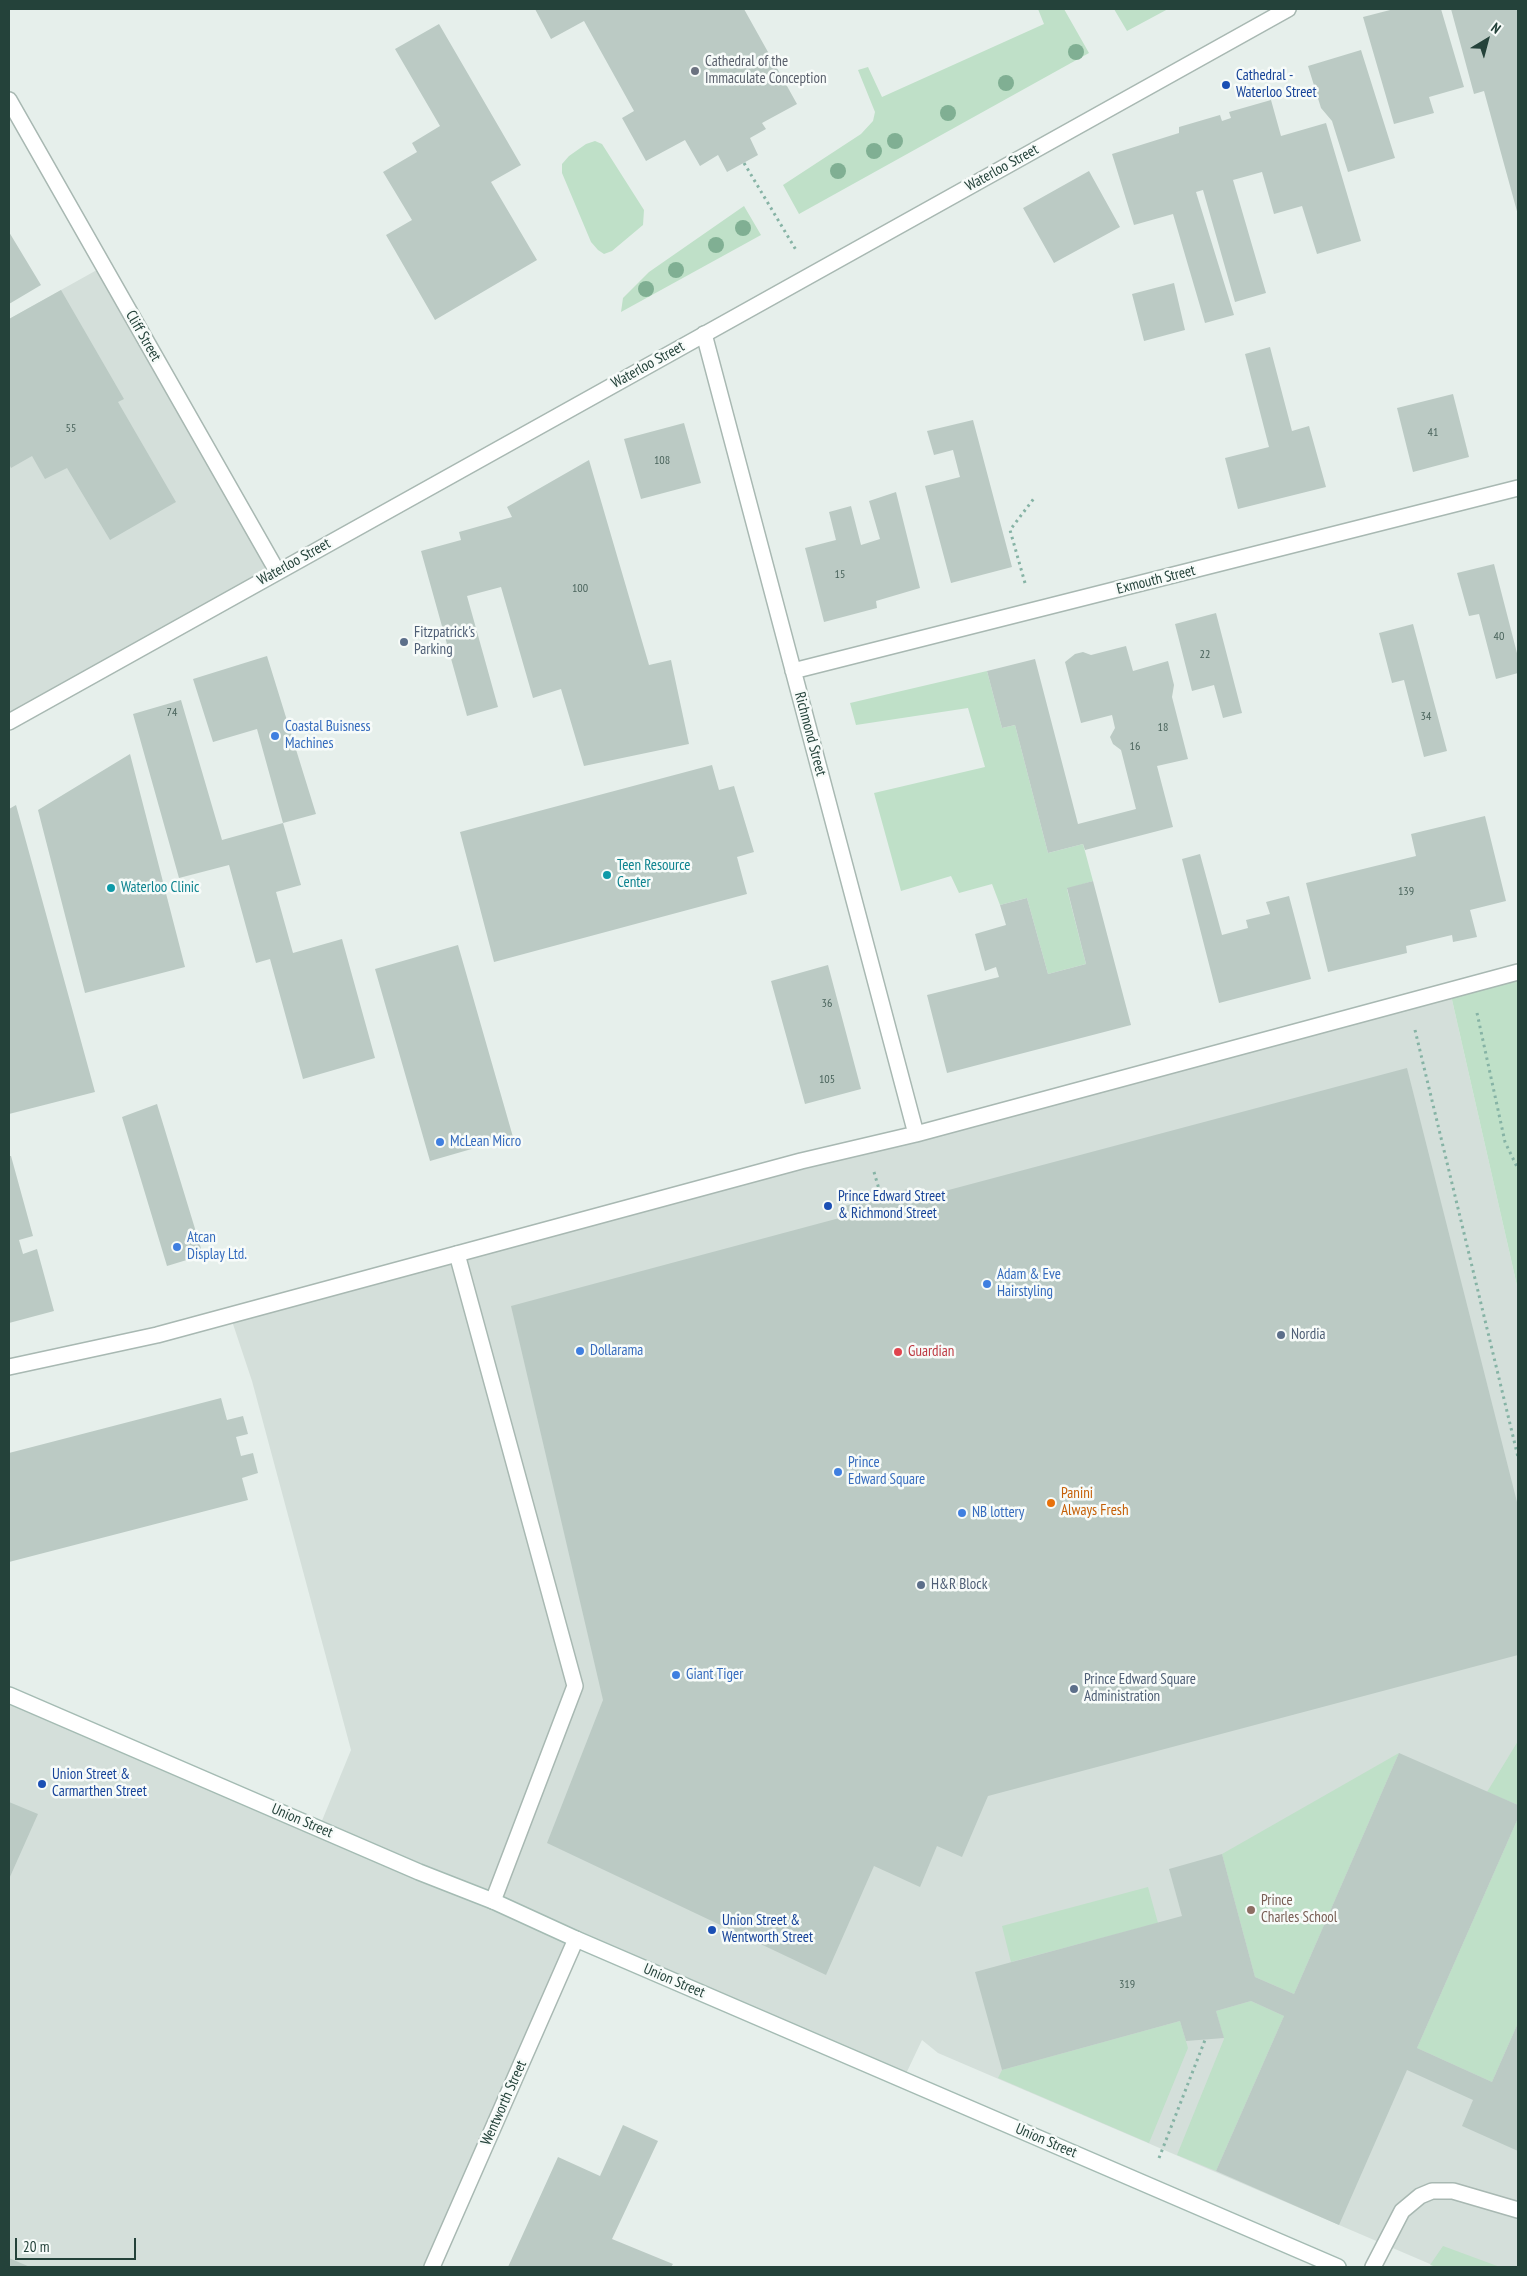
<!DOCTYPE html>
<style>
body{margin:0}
#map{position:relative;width:1527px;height:2276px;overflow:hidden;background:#e6efeb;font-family:"PT Sans Narrow",sans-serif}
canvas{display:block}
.frame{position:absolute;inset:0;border:10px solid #24423a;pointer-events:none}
.north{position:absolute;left:1462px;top:15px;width:50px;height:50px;-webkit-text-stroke:4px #f7fbf9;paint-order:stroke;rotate:37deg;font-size:14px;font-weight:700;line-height:20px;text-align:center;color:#24423a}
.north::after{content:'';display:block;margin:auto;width:18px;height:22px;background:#24423a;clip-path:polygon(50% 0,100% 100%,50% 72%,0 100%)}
.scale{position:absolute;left:15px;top:2238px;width:121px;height:22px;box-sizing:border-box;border:2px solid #24423a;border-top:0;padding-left:6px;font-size:15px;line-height:18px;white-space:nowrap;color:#24423a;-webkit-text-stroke:4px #f7fbf9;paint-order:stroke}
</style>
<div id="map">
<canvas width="1527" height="2276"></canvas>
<div class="frame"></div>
<div class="north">N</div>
<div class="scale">20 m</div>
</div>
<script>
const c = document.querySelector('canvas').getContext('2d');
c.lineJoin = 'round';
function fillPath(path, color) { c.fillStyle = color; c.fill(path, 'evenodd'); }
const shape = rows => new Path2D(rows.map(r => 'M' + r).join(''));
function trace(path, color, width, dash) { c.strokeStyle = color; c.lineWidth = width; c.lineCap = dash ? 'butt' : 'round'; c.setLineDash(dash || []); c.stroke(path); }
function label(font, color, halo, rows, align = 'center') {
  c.font = font + ' "PT Sans Narrow",sans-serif'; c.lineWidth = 5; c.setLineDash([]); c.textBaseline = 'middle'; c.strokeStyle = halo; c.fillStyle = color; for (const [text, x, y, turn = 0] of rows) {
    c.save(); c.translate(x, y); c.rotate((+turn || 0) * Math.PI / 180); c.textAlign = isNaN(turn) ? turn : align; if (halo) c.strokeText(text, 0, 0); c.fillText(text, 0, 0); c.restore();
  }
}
fillPath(shape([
 [104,266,277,571,9,722,9,319],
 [1450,991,1518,1290,1518,2267,1437,2267,938,2053,922,2040,903,2080,576,1939,432,2267,9,2267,9,1695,319,1828,351,1750,252,1381,230,1315]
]), '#d4dfda');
fillPath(shape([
 [1038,9,1064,9,1089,53,799,214,783,185,861,134,873,121,875,112,858,70,868,67,882,97,1044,24],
 [1114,9,1168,9,1127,31],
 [595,141,602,144,644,210,643,225,612,251,604,254,598,250,591,242,562,173,562,164,569,156,586,144],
 [744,206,761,235,621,312,623,298,649,272],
 [987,671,1002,728,1015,725,1048,853,1083,844,1093,881,1067,889,1086,964,1048,974,1027,898,1000,905,992,884,959,893,951,876,901,891,874,793,985,767,968,708,856,725,850,703],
 [1518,972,1518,1290,1450,991],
 [1518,1741,1518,1805,1487,1792],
 [1399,1753,1294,1994,1255,1977,1222,1854],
 [1518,1818,1518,2023,1492,2082,1417,2048],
 [1148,1887,1158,1923,1011,1962,1002,1926],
 [1251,2001,1284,2016,1216,2171,1177,2155,1224,2039,1216,2011],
 [1180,2021,1188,2048,1149,2143,998,2078,1002,2070],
 [1443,2246,1500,2267,1437,2267,1430,2265]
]), '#bfe0c8');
fillPath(shape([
 [535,9,744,9,797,104,762,123,766,129,750,138,758,155,727,172,718,155,700,166,685,140,646,161,622,118,634,111,584,21,551,39],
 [1394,9,1441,9,1464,87,1429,97,1434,113,1394,124,1363,17],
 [1451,9,1518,9,1518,215,1484,91,1474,94],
 [439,24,521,165,491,182,537,260,435,320,386,235,412,220,383,172,417,152,412,143,440,126,395,49],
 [1361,50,1395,158,1348,172,1332,121,1321,108,1308,66],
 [1271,100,1281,136,1326,123,1361,241,1317,254,1302,206,1274,214,1262,172,1233,180,1266,293,1235,302,1203,190,1196,192,1234,315,1205,323,1173,214,1134,225,1112,154,1179,133,1179,127,1220,115,1222,121,1231,118,1229,112],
 [1089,171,1120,227,1054,263,1023,208],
 [9,232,41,285,9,304],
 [1174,283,1185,330,1144,341,1132,294],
 [61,290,124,399,118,402,176,502,110,540,67,468,45,479,32,456,11,468,9,464,9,319],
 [1270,347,1292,431,1309,426,1326,487,1238,509,1225,458,1269,447,1245,354],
 [1453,394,1469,457,1413,472,1397,408],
 [973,420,1012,567,951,583,925,486,960,477,953,450,934,455,927,431],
 [684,423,701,483,641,499,624,439],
 [589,460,649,665,671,660,689,744,584,766,561,689,533,698,501,587,467,596,498,707,467,716,421,551,461,540,459,532,512,517,507,507],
 [896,492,920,588,876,601,877,608,824,622,805,548,836,540,829,512,851,506,861,545,880,539,869,501],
 [1494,564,1518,657,1518,673,1496,679,1479,614,1469,616,1457,573],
 [1216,613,1242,713,1223,718,1214,685,1192,691,1175,624],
 [1413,624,1447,751,1424,757,1404,680,1392,683,1379,633],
 [1126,646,1133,671,1168,661,1174,685,1172,697,1188,759,1157,766,1173,827,1085,850,1083,844,1048,853,1015,725,1002,728,987,671,1035,659,1078,824,1136,809,1121,750,1113,744,1110,737,1115,728,1112,715,1081,723,1065,662,1075,654,1083,652,1091,655],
 [267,656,316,814,283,823,257,729,213,742,193,679],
 [181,700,222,840,283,823,301,885,276,892,293,953,342,939,375,1058,303,1079,270,959,256,963,229,865,179,878,133,714],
 [130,754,185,967,85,993,38,810],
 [712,765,719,790,734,786,754,852,737,857,747,894,494,962,460,832],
 [16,805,95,1092,9,1114,9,809],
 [1485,816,1506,901,1470,910,1477,937,1453,942,1452,935,1406,946,1407,953,1328,972,1306,883,1416,856,1411,834],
 [1200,854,1222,935,1248,928,1246,920,1270,914,1266,902,1289,896,1311,979,1219,1003,1182,859],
 [1093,881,1131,1025,947,1073,927,995,999,977,996,967,985,971,975,934,1006,925,1000,905,1027,898,1048,974,1086,964,1067,888],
 [458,945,513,1137,430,1161,375,969],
 [828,965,861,1089,805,1104,771,981],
 [1407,1068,1518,1506,1518,1655,988,1796,962,1857,937,1846,920,1887,874,1866,826,1975,547,1843,603,1700,511,1306,847,1216,845,1206,881,1196,908,1189,911,1200],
 [157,1104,203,1255,167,1266,122,1117],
 [9,1156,11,1156,33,1236,19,1240,23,1254,37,1249,54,1311,9,1323],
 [221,1398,227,1420,243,1416,248,1434,236,1437,241,1456,253,1453,258,1473,242,1478,248,1500,9,1562,9,1453],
 [1399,1753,1518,1805,1518,1818,1417,2048,1492,2082,1518,2023,1518,2151,1462,2126,1473,2100,1407,2070,1339,2225,1216,2171,1284,2016,1251,2001,1216,2011,1224,2038,1186,2041,1180,2021,1002,2070,975,1972,1182,1916,1169,1869,1222,1854,1255,1977,1294,1994],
 [9,1802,38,1814,9,1879],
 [623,2125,658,2141,612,2239,673,2264,671,2267,508,2267,558,2157,600,2176],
 [9,2258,30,2267,9,2267]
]), '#bbcac4');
const service = shape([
 [457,1254,575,1686,493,1901],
 [1373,2267,1402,2211,1420,2196,1432,2191,1453,2191,1518,2210]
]);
const minor = shape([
 [9,100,277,571],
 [704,334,916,1134],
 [793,671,1518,488],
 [9,1367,157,1335,801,1161,916,1134,1518,972],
 [432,2267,576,1939]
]);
const tertiary = shape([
 [9,722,1288,9]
]);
const secondary = shape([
 [9,1695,419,1872,493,1901,576,1939,1338,2267]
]);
trace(service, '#a8b8b2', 18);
trace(minor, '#a8b8b2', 18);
trace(tertiary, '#a8b8b2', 18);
trace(secondary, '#a4bbb3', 18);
trace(shape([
 [744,163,796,250],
 [1025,583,1010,530,1035,497],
 [1477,1013,1505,1142,1518,1169],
 [1415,1030,1518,1457],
 [874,1172,881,1196],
 [1159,2158,1205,2040]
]), '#86b3a5', 3, [2.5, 4]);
trace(service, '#fff', 15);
trace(minor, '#fff', 15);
trace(tertiary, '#fff', 15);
trace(secondary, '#fff', 15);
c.fillStyle = '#80af93';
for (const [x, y] of [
 [1076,52],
 [1006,83],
 [948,113],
 [895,141],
 [874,151],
 [838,171],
 [743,228],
 [716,245],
 [676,270],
 [646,289]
]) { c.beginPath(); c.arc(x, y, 8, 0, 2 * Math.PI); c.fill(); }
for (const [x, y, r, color] of [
 [695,71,5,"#6b7280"],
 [1226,85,5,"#1a4fb4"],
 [404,642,5,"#5c6f8a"],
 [275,736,5,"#3f7fe0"],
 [607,875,5,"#0f9aa8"],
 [111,888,5,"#0f9aa8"],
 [440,1142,5,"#3f7fe0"],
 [828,1206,5,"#1a4fb4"],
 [177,1247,5,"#3f7fe0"],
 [987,1284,5,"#3f7fe0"],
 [1281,1335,5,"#5c6f8a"],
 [580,1351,5,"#3f7fe0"],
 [898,1352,5,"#e0444e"],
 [838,1472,5,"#3f7fe0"],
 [1051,1503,5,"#e8710a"],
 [962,1513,5,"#3f7fe0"],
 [921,1585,5,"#5c6f8a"],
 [676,1675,5,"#3f7fe0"],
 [1074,1689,5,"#5c6f8a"],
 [42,1784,5,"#1a4fb4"],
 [1251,1910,5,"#8d6e63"],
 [712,1930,5,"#1a4fb4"]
]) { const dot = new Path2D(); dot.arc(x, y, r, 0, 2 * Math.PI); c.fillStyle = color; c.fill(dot); trace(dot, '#f7fbf9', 2); }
label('12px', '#4a645c', null, [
 ["55",71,429],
 ["41",1433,433],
 ["108",662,461],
 ["15",840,575],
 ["100",580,589],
 ["40",1499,637],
 ["22",1205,655],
 ["74",172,713],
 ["34",1426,717],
 ["18",1163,728],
 ["16",1135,747],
 ["139",1406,892],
 ["36",827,1004],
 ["105",827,1080],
 ["319",1127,1985]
]);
label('15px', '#5b616d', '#f7fbf9', [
 ["Cathedral of the",705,62],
 ["Immaculate Conception",705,79]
], 'left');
label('15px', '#164399', '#f7fbf9', [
 ["Cathedral -",1236,76],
 ["Waterloo Street",1236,93],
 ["Prince Edward Street",838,1197],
 ["& Richmond Street",838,1214],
 ["Union Street &",52,1775],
 ["Carmarthen Street",52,1792],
 ["Union Street &",722,1921],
 ["Wentworth Street",722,1938]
], 'left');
label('15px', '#24423a', '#f7fbf9', [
 ["Waterloo Street",1002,168,-29],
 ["Cliff Street",143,336,60],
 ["Waterloo Street",648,365,-29],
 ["Waterloo Street",294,562,-29],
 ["Exmouth Street",1156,580,-14],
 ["Richmond Street",810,734,75],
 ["Union Street",302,1821,23],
 ["Union Street",674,1981,23],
 ["Wentworth Street",504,2103,-66],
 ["Union Street",1046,2141,23]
]);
label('15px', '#4e5e75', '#f7fbf9', [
 ["Fitzpatrick's",414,633],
 ["Parking",414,650],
 ["Nordia",1291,1335],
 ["H&R Block",931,1585],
 ["Prince Edward Square",1084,1680],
 ["Administration",1084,1697]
], 'left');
label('15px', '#366cbe', '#f7fbf9', [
 ["Coastal Buisness",285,727],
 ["Machines",285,744],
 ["McLean Micro",450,1142],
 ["Atcan",187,1238],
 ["Display Ltd.",187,1255],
 ["Adam & Eve",997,1275],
 ["Hairstyling",997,1292],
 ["Dollarama",590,1351],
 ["Prince",848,1463],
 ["Edward Square",848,1480],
 ["NB lottery",972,1513],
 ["Giant Tiger",686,1675]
], 'left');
label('15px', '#0d838f', '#f7fbf9', [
 ["Teen Resource",617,866],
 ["Center",617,883],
 ["Waterloo Clinic",121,888]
], 'left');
label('15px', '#be3a42', '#f7fbf9', [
 ["Guardian",908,1352]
], 'left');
label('15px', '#c56008', '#f7fbf9', [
 ["Panini",1061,1494],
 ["Always Fresh",1061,1511]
], 'left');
label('15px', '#785e54', '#f7fbf9', [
 ["Prince",1261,1901],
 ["Charles School",1261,1918]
], 'left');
</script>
